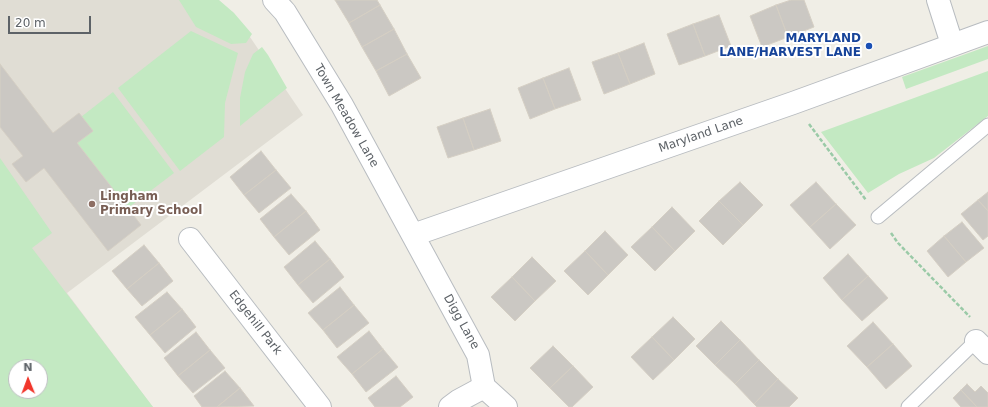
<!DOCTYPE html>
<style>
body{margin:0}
#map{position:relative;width:988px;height:407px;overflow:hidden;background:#f0eee6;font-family:"DejaVu Sans",sans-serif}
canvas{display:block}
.north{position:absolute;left:8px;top:359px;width:40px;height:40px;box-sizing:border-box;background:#fff;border:1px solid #bec0c2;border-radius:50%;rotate:359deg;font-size:11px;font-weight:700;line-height:16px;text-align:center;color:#5d6267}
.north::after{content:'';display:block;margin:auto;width:14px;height:18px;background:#f1362b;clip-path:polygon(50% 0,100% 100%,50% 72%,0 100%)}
.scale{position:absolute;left:8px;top:16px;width:83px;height:18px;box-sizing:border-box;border:2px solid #5d6267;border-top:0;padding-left:5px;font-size:12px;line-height:14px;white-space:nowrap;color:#5d6267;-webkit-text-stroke:3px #fff;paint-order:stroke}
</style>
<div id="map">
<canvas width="988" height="407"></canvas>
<div class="north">N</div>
<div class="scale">20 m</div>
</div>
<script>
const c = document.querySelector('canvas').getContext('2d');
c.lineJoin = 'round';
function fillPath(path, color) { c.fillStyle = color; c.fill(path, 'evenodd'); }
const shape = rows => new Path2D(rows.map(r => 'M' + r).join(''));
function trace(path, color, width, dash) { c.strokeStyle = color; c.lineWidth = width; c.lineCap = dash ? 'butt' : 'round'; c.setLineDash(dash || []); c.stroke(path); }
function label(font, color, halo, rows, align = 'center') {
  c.font = font + ' "DejaVu Sans",sans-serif'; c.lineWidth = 4; c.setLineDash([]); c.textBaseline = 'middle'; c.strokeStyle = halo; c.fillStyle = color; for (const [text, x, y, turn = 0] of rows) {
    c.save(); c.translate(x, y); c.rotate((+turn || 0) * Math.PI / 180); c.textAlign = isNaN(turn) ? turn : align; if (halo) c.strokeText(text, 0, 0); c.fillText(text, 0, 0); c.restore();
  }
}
fillPath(shape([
 [0,0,210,0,233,12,303,115,67,293,153,407,0,407],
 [16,367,40,367,40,391,16,391]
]), '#e0ddd4');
fillPath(shape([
 [179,0,219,0,234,13,252,34,246,43,231,44,196,27],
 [191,31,238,53,225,103,224,137,180,171,118,88],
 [988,46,988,59,906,89,902,77],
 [262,47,268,55,287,88,240,126,240,98,245,72,253,54],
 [988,71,988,116,934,158,899,174,868,193,821,132],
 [113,92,174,173,128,208,77,143,92,131,81,117],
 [0,158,52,233,32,248,153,407,0,407],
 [16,367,40,367,40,391,16,391]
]), '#c3e9c2');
const building = shape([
 [335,0,377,0,380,5,349,23,335,0],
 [791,0,804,0,814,27,788,37,776,5,791,0],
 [380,5,394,29,362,47,349,23,380,5],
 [776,5,788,37,762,47,750,16,776,5],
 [719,15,731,46,705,56,693,24,719,15],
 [693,24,705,56,679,65,667,34,693,24],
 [394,29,407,54,376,71,362,47,394,29],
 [644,43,655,74,630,84,618,53,644,43],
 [618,53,630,84,604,94,592,62,618,53],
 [407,54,421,78,389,96,376,71,407,54],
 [0,64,53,133,79,113,93,131,77,143,141,225,108,251,44,168,26,182,12,164,23,156,0,127,0,64],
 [569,68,581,100,555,109,543,78,569,68],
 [543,78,555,109,530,119,518,88,543,78],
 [490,109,501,141,474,150,463,118,490,109],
 [463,118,474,150,448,158,437,127,463,118],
 [261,151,276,170,244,195,230,177,261,151],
 [276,170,291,188,259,213,244,195,276,170],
 [740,182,763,205,743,225,719,201,740,182],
 [816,182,836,204,810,227,790,205,816,182],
 [988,192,988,211,978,200,988,192],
 [291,194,306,211,274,237,260,219,291,194],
 [978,200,988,211,988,236,983,240,961,214,978,200],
 [719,201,743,225,723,245,699,221,719,201],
 [836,204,856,225,830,249,810,227,836,204],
 [672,207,695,231,675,251,652,227,672,207],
 [306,211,320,230,289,255,274,237,306,211],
 [962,222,984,248,966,262,944,236,962,222],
 [652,227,675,251,655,271,631,247,652,227],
 [605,231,628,255,608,275,585,251,605,231],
 [944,236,966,262,948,277,927,251,944,236],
 [315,241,330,259,298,285,284,267,315,241],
 [144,245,159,263,127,289,112,271,144,245],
 [585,251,608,275,588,295,564,271,585,251],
 [848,254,868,276,842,300,823,278,848,254],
 [532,257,556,281,535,301,512,277,532,257],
 [330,259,344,277,313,303,298,285,330,259],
 [159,263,173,281,142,306,127,289,159,263],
 [868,276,888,298,862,321,842,300,868,276],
 [512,277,535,301,515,321,491,297,512,277],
 [340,287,354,305,323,330,308,313,340,287],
 [167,292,182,309,150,335,135,317,167,292],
 [354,305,369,323,337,348,323,330,354,305],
 [182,309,196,327,165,353,150,335,182,309],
 [673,317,695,339,674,360,652,337,673,317],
 [721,321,740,340,715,365,696,346,721,321],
 [873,322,893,344,867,367,847,346,873,322],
 [369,331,383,349,352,374,337,357,369,331],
 [196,332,210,350,178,376,164,358,196,332],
 [652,337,674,360,653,380,631,357,652,337],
 [740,340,759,360,735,384,715,365,740,340],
 [893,344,912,366,886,389,867,367,893,344],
 [553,346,573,366,550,388,530,368,553,346],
 [383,349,398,367,366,392,352,374,383,349],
 [210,350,225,368,193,393,178,376,210,350],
 [759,360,778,379,754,404,735,384,759,360],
 [573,366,593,387,572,407,569,407,550,388,573,366],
 [225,371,240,388,217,407,202,407,194,396,225,371],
 [396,376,413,397,400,407,375,407,368,398,396,376],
 [778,379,798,398,789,407,757,407,754,404,778,379],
 [967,384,975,392,981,386,988,393,988,407,977,407,961,390,967,384],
 [240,388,254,406,217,407,240,388],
 [961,390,977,407,961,407,953,398,961,390]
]);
fillPath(building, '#cbc8c3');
trace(building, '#d5cfc4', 1);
const service = shape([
 [878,217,988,125],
 [908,407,976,341]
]);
const minor = shape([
 [938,0,952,44],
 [190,239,320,407],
 [976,341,988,353],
 [450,407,458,401,484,387]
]);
const tertiary = shape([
 [274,0,285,12,342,105,478,355,484,387,506,407],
 [413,235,793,103,988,32]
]);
trace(service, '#b8bcc0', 15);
trace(minor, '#b8bcc0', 24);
trace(tertiary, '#b8bcc0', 24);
trace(shape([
 [809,124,866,200],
 [891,233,898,243,970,317]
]), '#9acaa7', 2.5, [4, 2]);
trace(service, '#fff', 13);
trace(minor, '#fff', 22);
trace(tertiary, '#fff', 22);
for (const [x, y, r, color] of [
 [869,46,4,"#1a4fb4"],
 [92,204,4,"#8d6e63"]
]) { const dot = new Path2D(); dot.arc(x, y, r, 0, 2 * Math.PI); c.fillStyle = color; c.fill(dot); trace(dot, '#fff', 1.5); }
label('bold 12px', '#164399', '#fff', [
 ["MARYLAND",861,39],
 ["LANE/HARVEST LANE",861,53]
], 'right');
label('12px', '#5d6267', '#fff', [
 ["Town Meadow Lane",346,116,60],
 ["Maryland Lane",701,135,-19],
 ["Digg Lane",461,322,61],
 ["Edgehill Park",255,323,52]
]);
label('bold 12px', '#785e54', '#fff', [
 ["Lingham",100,197],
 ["Primary School",100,211]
], 'left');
</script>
